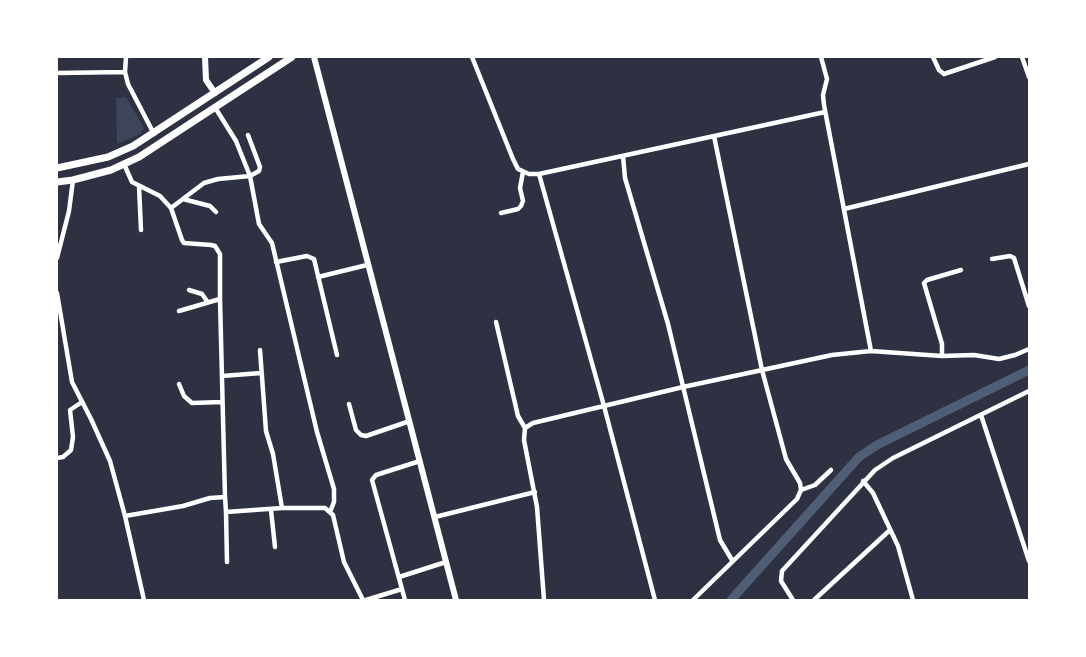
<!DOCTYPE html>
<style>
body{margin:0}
#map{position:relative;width:1086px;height:657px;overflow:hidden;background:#2d3142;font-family:Mulish,sans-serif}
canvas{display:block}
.frame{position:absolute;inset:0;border:58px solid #fff;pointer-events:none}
</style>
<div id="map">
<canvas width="1086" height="657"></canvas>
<div class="frame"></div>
</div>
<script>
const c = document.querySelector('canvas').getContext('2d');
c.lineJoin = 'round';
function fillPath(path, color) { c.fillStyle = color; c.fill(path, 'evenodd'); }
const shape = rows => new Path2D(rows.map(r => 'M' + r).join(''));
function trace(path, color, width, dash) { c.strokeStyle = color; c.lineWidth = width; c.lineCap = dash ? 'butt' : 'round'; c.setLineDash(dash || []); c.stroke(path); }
fillPath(shape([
 [126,97,144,128,140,134,117,144,116,98]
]), '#3c4559');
trace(shape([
 [731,600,859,457,877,445,1029,370]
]), '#4f5d75', 9);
trace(shape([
 [126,57,125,72,128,84,154,134],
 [472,57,513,159,518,169,529,174,539,174,825,112],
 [821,57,827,79,823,95,824,105,871,351],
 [933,57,939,70,944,74,995,57],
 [1022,57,1029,77],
 [57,73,125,72],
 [216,109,236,141,250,176,259,224,272,243,317,432,334,489,334,502,330,512],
 [623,156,625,178,668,324,720,540,732,560],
 [124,164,132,182,160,196,171,208,182,240,184,243,211,245,215,246,220,254,220,299,225,497],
 [539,174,604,406,655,600],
 [139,186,141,230],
 [183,199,210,206,216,212],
 [171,208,204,183,218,179,250,176,259,171,260,167,248,135],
 [844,209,1029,164],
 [501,213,518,209,521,206,523,201,520,188,523,172],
 [57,258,69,211,73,180],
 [992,259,1010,256,1014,258,1029,306],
 [276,262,307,256,314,259,337,355],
 [318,277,367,265],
 [189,290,202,294,207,301],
 [57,293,72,382,91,419,110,461,125,516,144,600],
 [179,311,220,299],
 [496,322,518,416,525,428],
 [260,350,266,431,273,454,282,508],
 [942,356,942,344,924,283,927,280,961,270],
 [222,376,261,373],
 [179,384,184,396,192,403,222,402],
 [349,404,356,430,361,435,366,436,410,421],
 [981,415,1029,561],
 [525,428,533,423,683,387,832,355,871,351,942,356,974,355,999,359,1015,355,1029,349],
 [525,428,524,440,537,507,544,600],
 [57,458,63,457,71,450,73,437,70,410,82,402],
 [863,481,873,493,898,546,913,600],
 [801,490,815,485,831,470],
 [271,510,275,547],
 [226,512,227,562],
 [125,516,183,506,210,498,225,497,226,512,282,508,325,508,333,515,344,562,363,600],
 [435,517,535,492],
 [399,577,446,562],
 [366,600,402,589],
 [405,600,372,480,376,475,420,461],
 [693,600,797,499,801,490,800,483,786,459,762,370,714,136],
 [793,600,781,581,782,571,875,470,893,458,1029,391],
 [814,600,890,530]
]), '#fff', 4.5);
trace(shape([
 [205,57,206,80,215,93],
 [314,57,456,600]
]), '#fff', 6);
trace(shape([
 [57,168,108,157,133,146,269,57],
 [57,182,73,180,111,170,139,157,292,57]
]), '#fff', 7);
</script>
